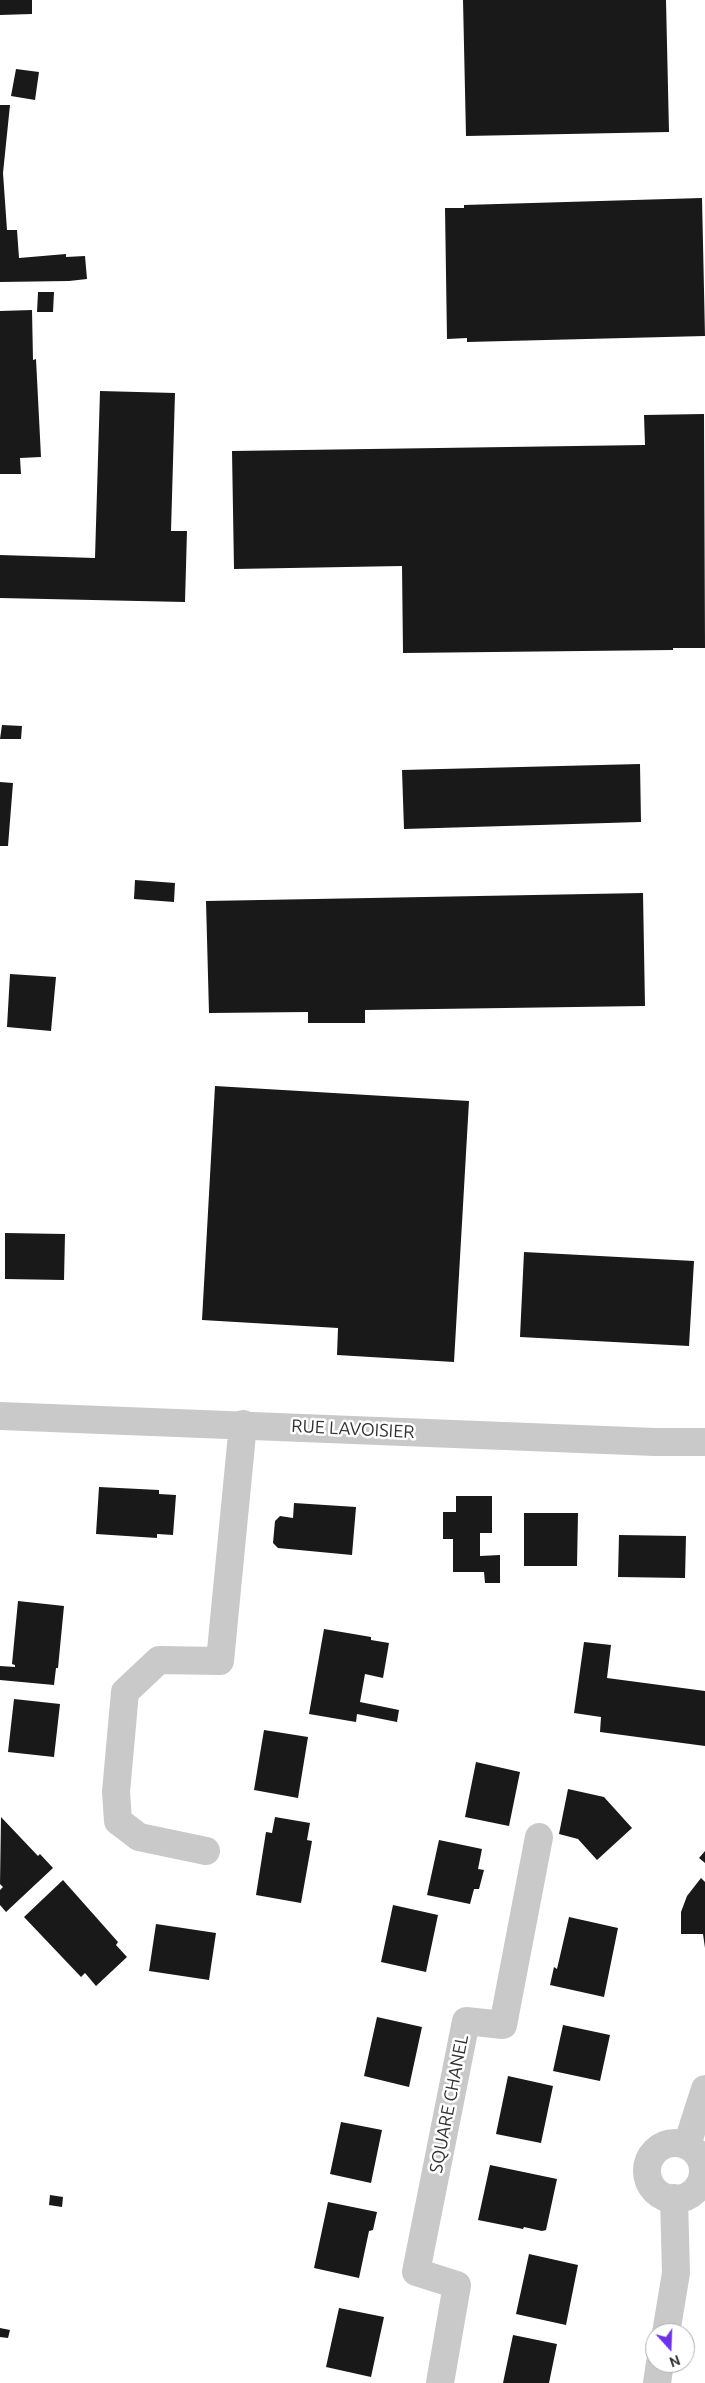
<!DOCTYPE html>
<style>
body{margin:0}
#map{position:relative;width:705px;height:2383px;overflow:hidden;background:#fff;font-family:Ubuntu,sans-serif}
canvas{display:block}
.north{position:absolute;left:645px;top:2323px;width:50px;height:50px;box-sizing:border-box;background:#fff;border:1px solid #adadad;border-radius:50%;rotate:160deg;font-size:14px;font-weight:700;line-height:20px;text-align:center;color:#323232}
.north::after{content:'';display:block;margin:auto;width:18px;height:22px;background:#6c33e9;clip-path:polygon(50% 0,100% 100%,50% 72%,0 100%)}
</style>
<div id="map">
<canvas width="705" height="2383"></canvas>
<div class="north">N</div>
</div>
<script>
const c = document.querySelector('canvas').getContext('2d');
c.lineJoin = 'round';
function fillPath(path, color) { c.fillStyle = color; c.fill(path, 'evenodd'); }
const shape = rows => new Path2D(rows.map(r => 'M' + r).join(''));
function trace(path, color, width, dash) { c.strokeStyle = color; c.lineWidth = width; c.lineCap = dash ? 'butt' : 'round'; c.setLineDash(dash || []); c.stroke(path); }
function label(font, color, halo, rows, align = 'center') {
  c.font = font + ' Ubuntu,sans-serif'; c.lineWidth = 5; c.setLineDash([]); c.textBaseline = 'middle'; c.strokeStyle = halo; c.fillStyle = color; for (const [text, x, y, turn = 0] of rows) {
    c.save(); c.translate(x, y); c.rotate((+turn || 0) * Math.PI / 180); c.textAlign = isNaN(turn) ? turn : align; if (halo) c.strokeText(text, 0, 0); c.fillText(text, 0, 0); c.restore();
  }
}
fillPath(shape([
 [0,0,32,0,32,14,0,15],
 [463,0,666,0,669,132,466,136],
 [16,69,39,72,35,100,11,96],
 [0,105,10,105,3,173,7,230,17,230,19,258,66,254,66,257,85,256,87,279,69,281,0,282],
 [702,198,705,336,467,342,467,338,447,339,445,208,464,208,464,205],
 [38,292,54,292,53,312,37,312],
 [32,310,33,360,36,359,41,457,20,458,21,474,0,474,0,311],
 [100,391,175,393,171,531,187,531,185,602,0,598,0,555,95,558],
 [704,414,705,648,673,648,673,650,403,653,402,566,234,569,232,451,645,445,644,415],
 [2,725,22,726,21,739,0,739],
 [640,764,641,822,404,829,402,770],
 [0,782,13,783,8,846,0,846],
 [135,880,175,883,174,902,134,899],
 [643,893,645,1006,365,1010,365,1023,308,1023,308,1012,209,1013,206,901],
 [10,974,56,977,51,1031,7,1027],
 [215,1086,469,1101,454,1362,337,1355,338,1328,202,1320],
 [5,1233,65,1234,64,1280,5,1279],
 [524,1252,694,1261,689,1346,520,1337],
 [99,1487,159,1490,159,1494,176,1495,173,1535,157,1534,157,1538,96,1534],
 [456,1496,492,1496,492,1533,480,1533,480,1556,500,1555,500,1583,485,1583,484,1572,453,1572,453,1539,443,1539,443,1512,456,1512],
 [294,1503,356,1507,352,1555,278,1548,273,1543,275,1521,280,1516,293,1518],
 [524,1513,578,1513,577,1566,524,1566],
 [619,1535,686,1536,685,1578,618,1577],
 [18,1601,64,1606,58,1668,56,1668,54,1685,0,1680,0,1666,15,1667,15,1665,12,1664],
 [324,1629,371,1637,371,1640,389,1643,383,1678,365,1674,360,1702,399,1710,397,1722,357,1714,356,1722,309,1714],
 [584,1642,611,1645,607,1678,705,1691,705,1746,600,1732,601,1717,574,1713],
 [14,1699,60,1704,54,1757,8,1752],
 [264,1730,308,1737,298,1798,254,1790],
 [476,1762,520,1772,509,1826,465,1817],
 [568,1789,604,1797,632,1828,597,1860,578,1839,559,1834],
 [1,1817,38,1856,40,1854,53,1868,6,1912,0,1905,0,1890,3,1887,0,1884],
 [275,1817,310,1823,307,1840,312,1841,301,1903,256,1895,266,1832,272,1833],
 [439,1840,482,1849,478,1869,484,1870,479,1889,474,1889,470,1904,427,1895],
 [705,1851,705,1863,699,1858],
 [701,1878,705,1882,705,1948,703,1934,681,1934,681,1912,687,1896],
 [63,1880,118,1942,116,1945,127,1957,96,1986,85,1973,81,1977,24,1917],
 [393,1905,438,1915,426,1972,381,1962],
 [569,1917,618,1928,604,1997,550,1985,554,1967,557,1969],
 [156,1924,216,1933,209,1980,149,1971],
 [377,2017,422,2027,409,2087,364,2076],
 [563,2025,610,2035,600,2081,553,2071],
 [508,2076,553,2086,541,2143,496,2134],
 [341,2122,382,2130,371,2183,330,2174],
 [490,2165,557,2179,546,2230,542,2231,524,2227,523,2229,478,2220],
 [50,2195,63,2197,62,2207,49,2205],
 [328,2202,377,2212,373,2230,369,2231,359,2278,314,2268],
 [529,2254,578,2265,566,2325,516,2314],
 [339,2308,384,2317,371,2377,326,2367],
 [0,2328,10,2330,8,2338,0,2337],
 [513,2335,557,2344,549,2383,503,2383]
]), '#191919');
trace(shape([
 [0,1416,655,1442,705,1442],
 [206,1851,139,1837,118,1821,116,1792,125,1692,159,1660,220,1661,243,1424],
 '647 2171a28 28 0 1 1 56 0a28 28 0 1 1-56 0Z',
 [687,2145,705,2089],
 [666,2333,676,2273,674,2198],
 [440,2383,457,2285,416,2272,466,2021,503,2025,539,1837],
 [657,2383,660,2363]
]), '#c9c9c9', 28);
label('18px', '#323232', '#fff', [
 ["RUE LAVOISIER",353,1429,3],
 ["SQUARE CHANEL",449,2104,-79]
]);
</script>
